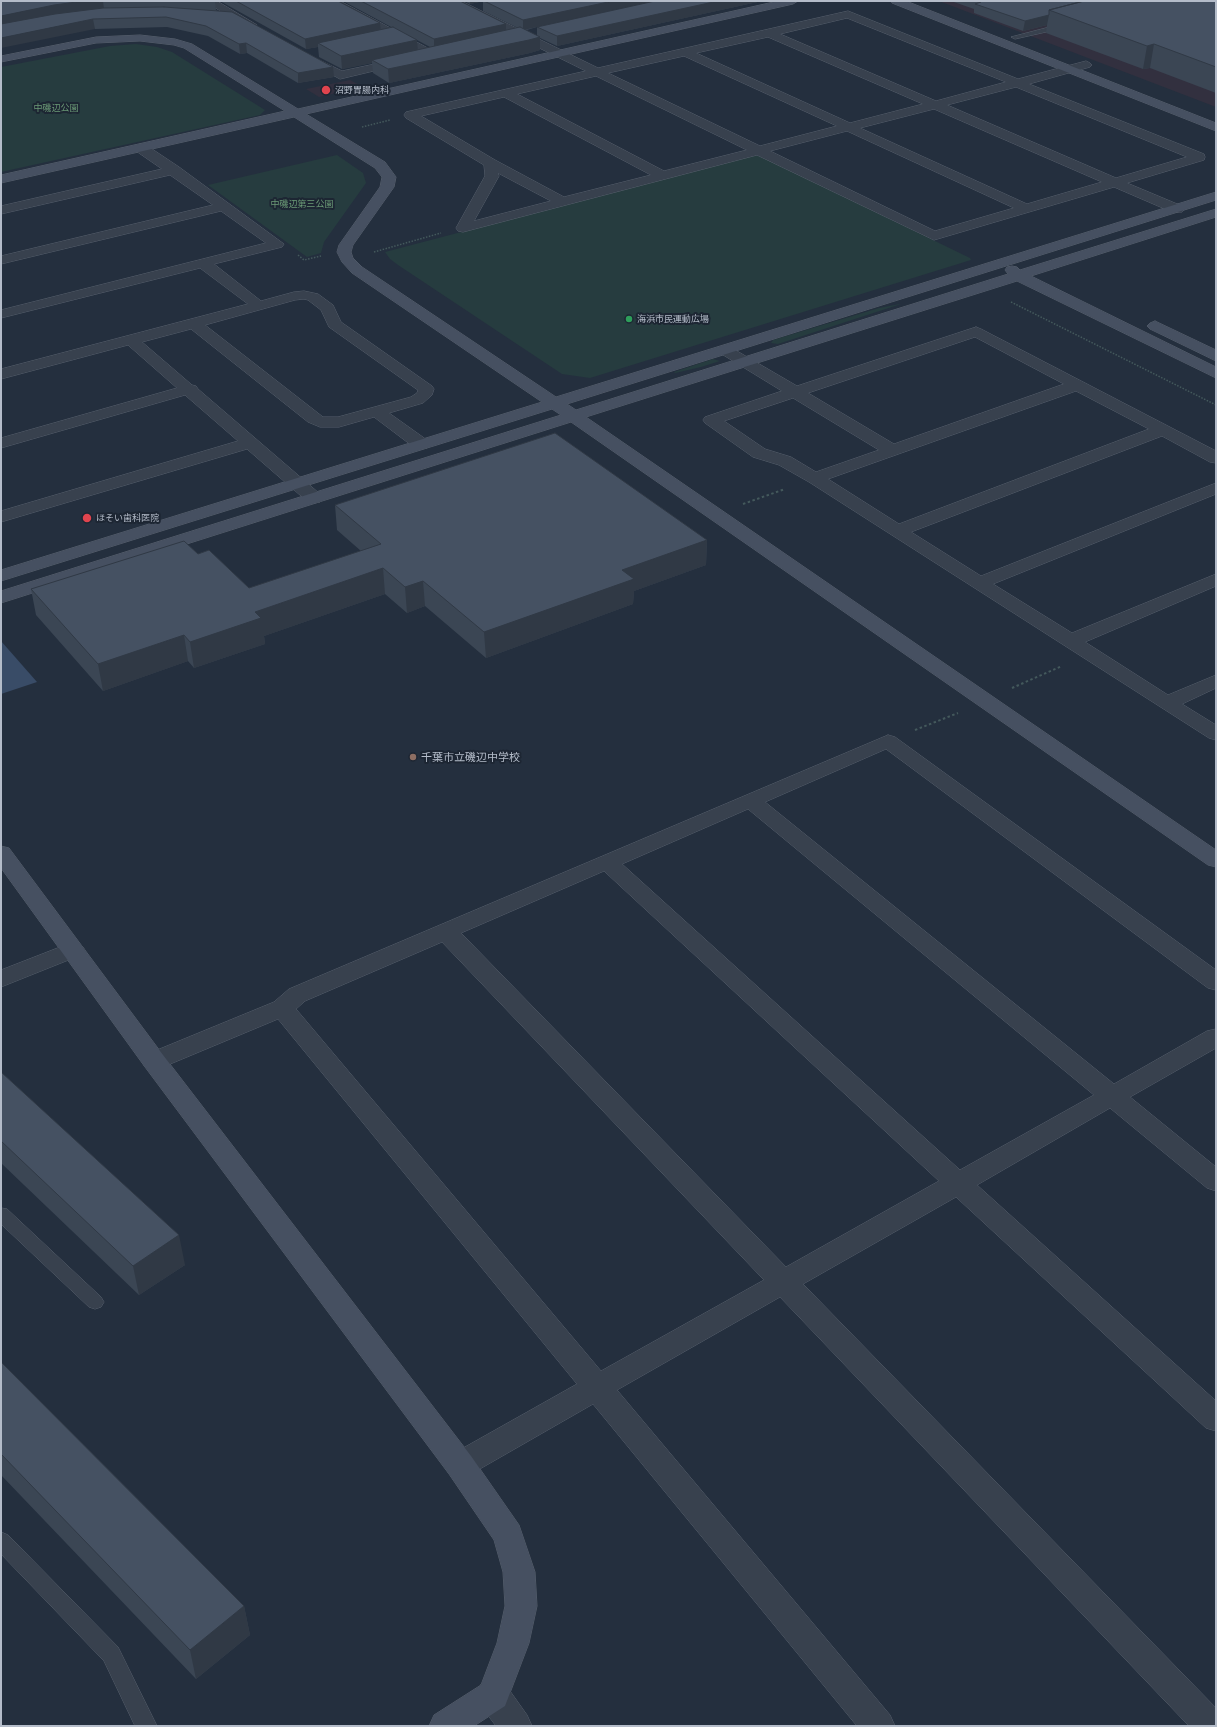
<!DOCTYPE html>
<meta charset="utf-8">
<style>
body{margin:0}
#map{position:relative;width:1217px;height:1727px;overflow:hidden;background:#242f3e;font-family:Barlow,sans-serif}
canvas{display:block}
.frame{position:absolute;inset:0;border:2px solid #b4bcc9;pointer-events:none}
</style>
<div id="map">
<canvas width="1217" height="1727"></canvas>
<div class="frame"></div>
</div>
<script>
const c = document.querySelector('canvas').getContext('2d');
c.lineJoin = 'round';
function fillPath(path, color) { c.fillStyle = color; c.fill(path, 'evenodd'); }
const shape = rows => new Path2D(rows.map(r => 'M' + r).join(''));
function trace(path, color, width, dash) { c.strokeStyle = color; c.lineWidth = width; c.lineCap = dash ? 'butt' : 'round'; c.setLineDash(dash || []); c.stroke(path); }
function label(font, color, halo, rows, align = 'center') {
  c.font = font + ' Barlow,"Noto Sans JP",sans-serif'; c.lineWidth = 4; c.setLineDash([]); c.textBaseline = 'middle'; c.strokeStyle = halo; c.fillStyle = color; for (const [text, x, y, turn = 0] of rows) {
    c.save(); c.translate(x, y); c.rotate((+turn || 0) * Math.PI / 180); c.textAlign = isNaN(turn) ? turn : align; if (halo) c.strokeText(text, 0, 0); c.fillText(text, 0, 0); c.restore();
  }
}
fillPath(shape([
 [939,1,1216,1,1216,107],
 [350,80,363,87,319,97,306,89]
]), '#32303f');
fillPath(shape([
 [136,44,157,47,172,52,265,110,260,115,1,172,1,67,110,46],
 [337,155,363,173,366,183,324,242,321,253,307,257,208,185],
 [751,156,760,156,970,258,971,260,590,378,562,374,398,265,390,259,385,252],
 [900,304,901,304,778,344,771,343,773,340,879,308],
 [713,359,720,361,701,367,675,373,674,372]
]), '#263c3f');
fillPath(shape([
 [1,641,37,682,1,694]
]), '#394c67');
const lane = shape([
 [1065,23,1069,25,1068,27,1015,39,1011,37,1065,23],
 [1,1208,7,1209,101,1297,104,1302,101,1307,95,1309,89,1307,1,1224,1,1208],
 [1,1532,8,1535,118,1647,157,1726,135,1726,104,1661,1,1554,1,1532]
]);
const street = shape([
 [204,1,217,1,257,25,255,27,247,27,204,1],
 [327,1,340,1,437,53,439,55,437,57,433,58,429,57,328,3,327,1],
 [447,1,461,1,598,68,848,11,1018,79,1086,61,1090,63,1092,65,1090,67,1029,84,1204,154,1205,157,1204,160,1127,183,1182,206,1184,209,1182,212,1172,212,1114,187,934,240,757,155,463,232,458,231,456,228,485,176,484,165,406,118,404,115,406,112,586,71,448,3,447,1],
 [847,18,1006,82,936,101,780,34,847,18],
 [768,37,923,104,850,123,696,53,768,37],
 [684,56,837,126,760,146,608,73,684,56],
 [596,76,747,150,664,171,517,94,596,76],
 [1016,87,1187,157,1116,178,947,105,1016,87],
 [504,97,651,175,564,197,495,160,421,116,504,97],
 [934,109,1102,182,1027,204,860,128,934,109],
 [847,131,1014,208,935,231,770,151,847,131],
 [498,173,551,201,474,221,499,176,498,173],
 [307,54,342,71,403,58,407,59,409,61,407,63,340,79,303,59,301,57,303,55,307,54],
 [141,144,146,145,179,167,284,244,282,247,214,264,261,301,294,292,304,291,318,294,333,305,341,322,432,386,434,389,432,395,423,403,389,413,427,440,429,444,427,448,421,449,415,448,374,417,339,427,320,427,308,422,191,329,142,342,192,385,196,386,198,389,320,494,323,498,320,502,314,503,308,502,247,449,1,522,1,511,238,441,185,395,1,448,1,438,177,388,128,345,1,379,1,369,248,304,200,268,1,318,1,310,266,243,221,211,1,264,1,256,213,205,170,175,1,214,1,206,162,169,136,151,135,148,136,145,141,144],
 [304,299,308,300,321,310,329,327,415,388,418,390,417,393,411,397,338,417,323,417,205,325,295,300,304,299],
 [976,327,981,329,1216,451,1216,463,1210,462,1162,436,911,532,981,576,1216,483,1216,494,993,584,1072,633,1216,574,1216,586,1085,642,1168,695,1216,675,1216,688,1182,704,1216,725,1216,740,1209,738,809,482,779,465,753,457,705,423,703,420,705,417,782,391,720,353,717,350,720,347,725,345,730,347,797,386,976,327],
 [975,337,1064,384,894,444,808,393,975,337],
 [1076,391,1149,429,899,524,828,479,1076,391],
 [793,398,879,450,816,472,791,457,765,449,724,421,793,398],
 [888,735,895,737,1216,970,1216,990,1208,988,886,749,765,802,1114,1084,1207,1031,1216,1029,1216,1048,1130,1097,1216,1167,1216,1191,1207,1188,1110,1108,977,1185,1216,1401,1216,1431,1206,1428,956,1197,803,1284,1216,1708,1216,1726,1189,1726,780,1297,617,1390,890,1715,895,1726,857,1726,593,1404,471,1474,460,1478,449,1474,445,1465,449,1456,577,1384,278,1019,163,1067,154,1070,145,1067,142,1061,145,1055,274,1002,289,989,888,735],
 [748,809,1094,1095,960,1170,622,864,748,809],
 [604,871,939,1181,786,1267,461,933,604,871],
 [442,942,764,1280,601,1371,296,1009,305,1001,442,942],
 [73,942,81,945,85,950,81,955,1,987,1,970,73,942],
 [493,1680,505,1684,527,1715,532,1726,496,1726,481,1706,477,1695,481,1684,493,1680]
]);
const secondary = shape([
 [778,1,798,1,793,4,306,114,385,162,396,177,394,187,353,245,351,252,353,258,362,267,556,397,1216,192,1216,200,567,404,576,410,1008,274,1005,270,1007,267,1012,266,1017,267,1020,270,1216,209,1216,217,1031,276,1216,367,1216,378,1017,281,586,417,1216,850,1216,867,1208,865,571,422,1,603,1,591,561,415,552,409,1,581,1,570,542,402,352,273,342,262,337,252,339,245,380,187,382,177,375,168,294,117,1,183,1,175,285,111,184,48,174,45,140,41,96,43,1,62,1,56,96,37,140,35,175,39,192,44,298,109,778,1],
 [891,1,906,1,1216,123,1216,131,892,3,891,1],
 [1155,321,1216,350,1216,361,1150,329,1147,326,1150,323,1155,321],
 [1,846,9,848,163,1055,471,1456,519,1525,535,1572,537,1606,529,1643,505,1706,474,1726,429,1726,434,1715,481,1685,497,1643,505,1606,503,1572,494,1540,449,1474,145,1067,1,868,1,846]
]);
trace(lane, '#565f6c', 1);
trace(street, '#565f6c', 1);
trace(secondary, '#565f6c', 1);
trace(shape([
 [362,127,390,120],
 [374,252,441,233],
 [298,255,304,260,321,256],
 [1011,302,1216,405]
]), '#44595c', 1.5, [1.5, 1.5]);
trace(shape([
 [743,504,785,489],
 [1012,688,1062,666],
 [915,730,958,713]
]), '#44595c', 2, [2.5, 2.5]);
fillPath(lane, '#38414e');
fillPath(street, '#38414e');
fillPath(secondary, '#465061');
fillPath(shape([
 [1,1,215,1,216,10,334,77,298,83,247,53,240,54,208,36,167,27,95,29],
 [220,1,338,1,381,30,393,28,343,1,460,1,506,31,518,28,483,11,483,1,470,4,464,1,762,1,557,46,540,38,540,50,530,53,389,83,373,73,372,63,342,69,319,57,318,47,306,49],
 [537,27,537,36,525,30,527,30],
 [417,40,430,47,417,50],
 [951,1,1216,1,1216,93,1150,68,1143,69,1046,33,1047,25,1023,31,974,13,974,9],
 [335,505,707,540,706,565,634,591,633,604,486,658,425,606,407,613,385,594,264,636,265,644,194,668,188,661,103,691,36,615,31,589,198,554,249,588,361,551,337,530],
 [1,1072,185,1265,139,1295,1,1163],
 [1,1362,244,1606,250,1635,196,1679,1,1475]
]), '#3b4654');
fillPath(shape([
 [84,1,103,1,104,9,1,27,1,16,54,5],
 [470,1,485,1,470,4],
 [613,1,657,1,537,27,523,30,523,20],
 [718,1,762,1,557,46,557,36],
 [1049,15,1047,25,1023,31,1025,21],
 [93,19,95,29,1,48,1,38],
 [380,23,381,33,318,43,318,47,306,49,305,39],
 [506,24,506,33,434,49,434,39],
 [540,37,540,50,530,53,389,83,388,69],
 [417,40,418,53,372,60,372,63,342,69,341,56],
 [246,43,247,53,240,54,239,44],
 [1154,44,1150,68,1143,69,1147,46],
 [333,67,334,77,298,83,298,73],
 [707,540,706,565,634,591,633,604,486,658,484,632,622,570],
 [383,568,385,594,264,636,265,644,194,668,190,642,255,612],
 [423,581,425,606,407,613,405,587],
 [184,635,188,661,103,691,98,664],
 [179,1235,185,1265,139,1295,133,1266],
 [244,1606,250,1635,196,1679,190,1650]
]), '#303945');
const building = shape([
 [1,1,84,1,54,5,1,16,1,1],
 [236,1,338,1,380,23,305,39,236,1],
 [361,1,460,1,506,24,434,39,361,1],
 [484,1,613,1,523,20,484,1],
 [655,1,718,1,557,36,537,27,655,1],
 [978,1,1084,1,1049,10,1049,15,1025,21,975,4,981,2,978,1],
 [1084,1,1216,1,1216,67,1154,44,1147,46,1049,10,1084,1],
 [164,7,232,12,333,67,298,73,246,43,239,44,206,26,166,17,93,19,1,38,1,24,55,14,103,8,164,7],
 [393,27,417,40,341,56,318,43,393,27],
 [520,27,540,37,529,40,388,69,372,60,520,27],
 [555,433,707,540,622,570,634,579,484,632,423,581,405,587,383,568,255,612,261,618,190,642,184,635,98,664,31,589,184,541,198,554,209,550,249,588,381,544,335,505,555,433],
 [1,1072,179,1235,133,1266,1,1141,1,1072],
 [1,1362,244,1606,190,1650,1,1454,1,1362]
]);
fillPath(building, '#455162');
trace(building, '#303945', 1);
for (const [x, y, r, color] of [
 [326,90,5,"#e0444e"],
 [629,319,4,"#2e9e5b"],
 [87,518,5,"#e0444e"],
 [413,757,4,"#8d6e63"]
]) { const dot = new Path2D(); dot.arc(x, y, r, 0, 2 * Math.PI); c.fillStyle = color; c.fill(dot); trace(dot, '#1d2633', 1.5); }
label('9px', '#b4bcc9', '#1d2633', [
 ["沼野胃腸内科",335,90],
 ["海浜市民運動広場",637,319],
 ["ほそい歯科医院",96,518]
], 'left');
label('9px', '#6b9a76', '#1d2633', [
 ["中磯辺公園",56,108],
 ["中磯辺第三公園",302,204]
]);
label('11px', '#b4bcc9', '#1d2633', [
 ["千葉市立磯辺中学校",421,757]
], 'left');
</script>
